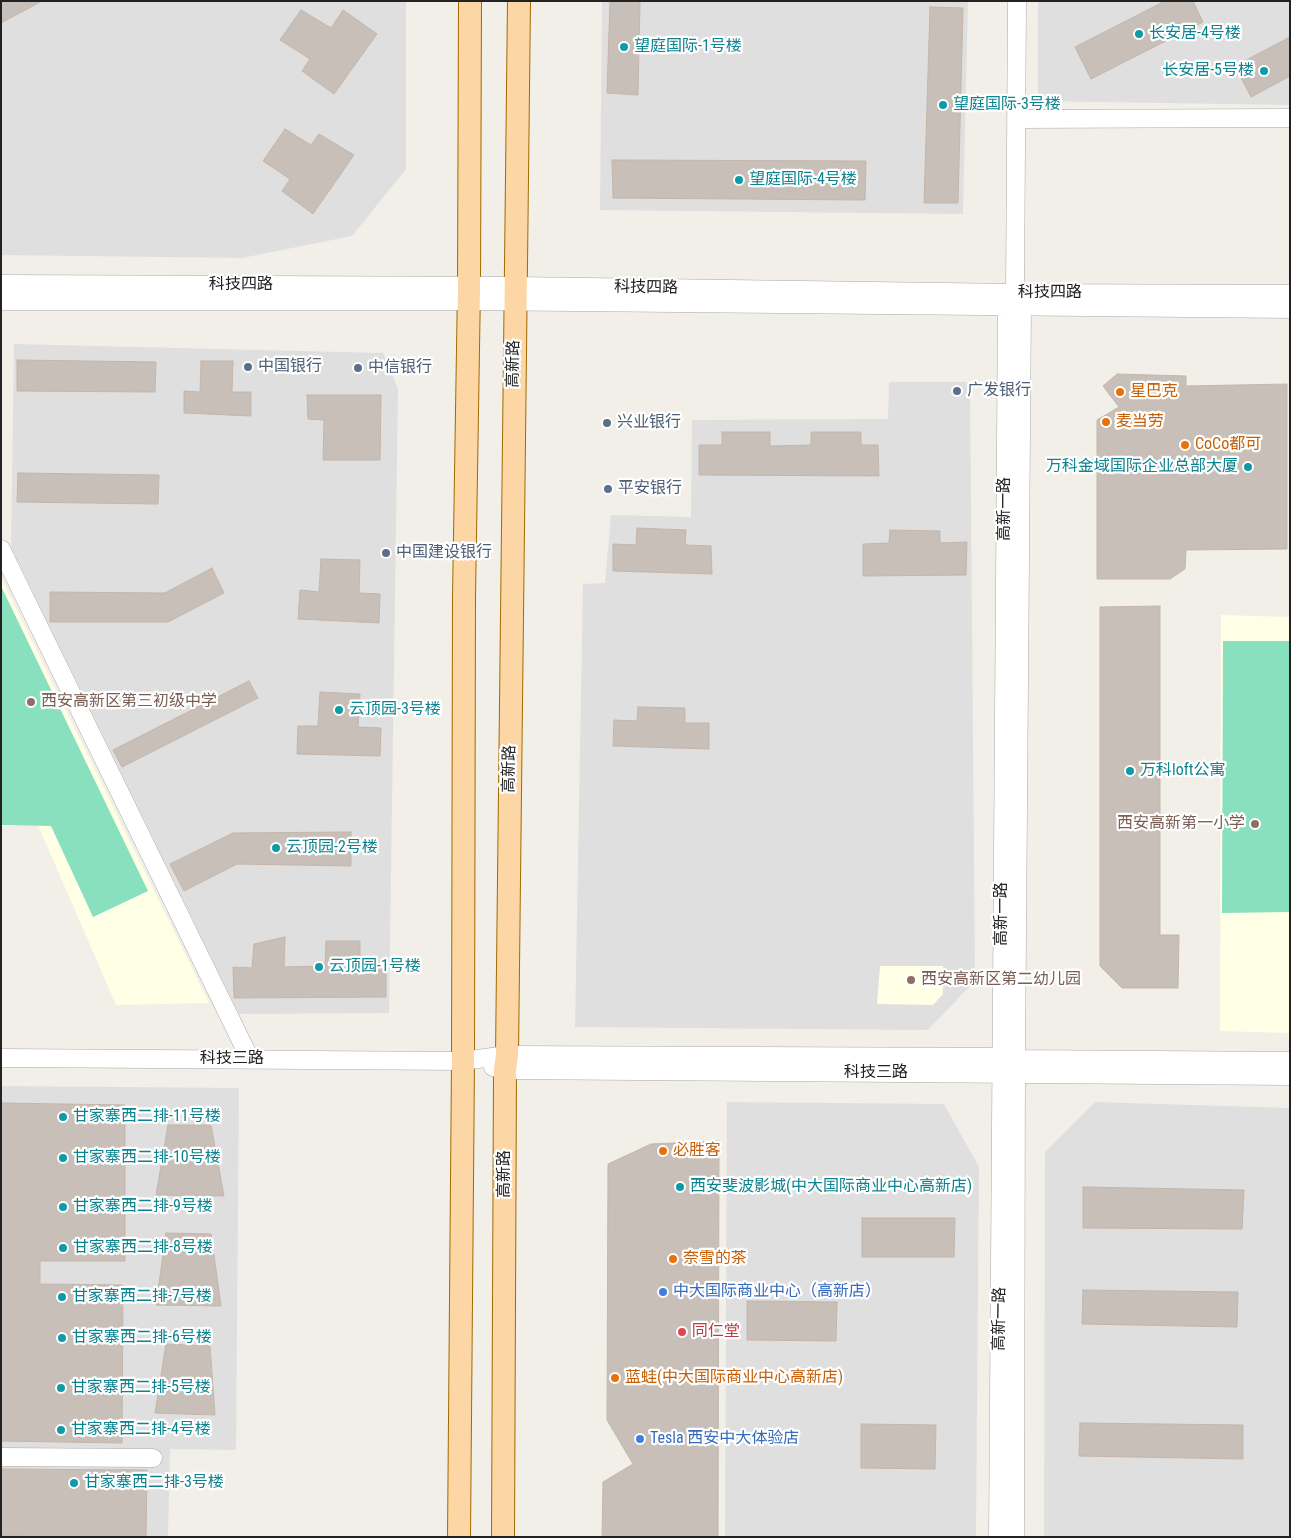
<!DOCTYPE html>
<meta charset="utf-8">
<style>
body{margin:0}
#map{position:relative;width:1291px;height:1538px;overflow:hidden;background:#f2efe9;font-family:"Roboto Condensed",sans-serif}
canvas{display:block}
.frame{position:absolute;inset:0;border:2px solid #222;pointer-events:none}
</style>
<div id="map">
<canvas width="1291" height="1538"></canvas>
<div class="frame"></div>
</div>
<script>
const c = document.querySelector('canvas').getContext('2d');
c.lineJoin = 'round';
function fillPath(path, color) { c.fillStyle = color; c.fill(path, 'evenodd'); }
const shape = rows => new Path2D(rows.map(r => 'M' + r).join(''));
function trace(path, color, width, dash) { c.strokeStyle = color; c.lineWidth = width; c.lineCap = dash ? 'butt' : 'round'; c.setLineDash(dash || []); c.stroke(path); }
function label(font, color, halo, rows, align = 'center') {
  c.font = font + ' "Roboto Condensed","Noto Sans SC",sans-serif'; c.lineWidth = 4.5; c.setLineDash([]); c.textBaseline = 'middle'; c.strokeStyle = halo; c.fillStyle = color; for (const [text, x, y, turn = 0] of rows) {
    c.save(); c.translate(x, y); c.rotate((+turn || 0) * Math.PI / 180); c.textAlign = isNaN(turn) ? turn : align; if (halo) c.strokeText(text, 0, 0); c.fillText(text, 0, 0); c.restore();
  }
}
fillPath(shape([
 [1,1,406,1,406,169,352,236,242,258,1,255],
 [602,1,968,1,963,214,600,210],
 [1038,1,1290,1,1290,105,1038,101],
 [14,344,383,353,398,389,389,1013,239,1014,11,547],
 [889,382,970,382,975,981,928,1030,575,1027,583,584,605,583,611,515,691,517,692,420,888,419],
 [1,1086,239,1088,236,1450,170,1449,168,1537,1,1537],
 [727,1102,944,1104,979,1167,976,1537,725,1537],
 [1095,1102,1290,1108,1290,1537,1044,1537,1045,1152]
]), '#e0dfdf');
fillPath(shape([
 [1,578,209,1003,116,1005,38,825,1,826],
 [1221,615,1290,617,1290,1033,1220,1031],
 [880,966,943,966,943,994,933,1005,877,1004]
]), '#ffffe5');
fillPath(shape([
 [1,586,148,891,93,917,51,826,1,825],
 [1223,641,1290,641,1290,912,1222,913]
]), '#88e0be');
const building = shape([
 [1,1,42,1,1,23,1,1],
 [610,1,640,1,638,95,607,93,610,1],
 [1165,1,1193,1,1203,22,1091,79,1075,47,1165,1],
 [930,7,963,8,958,203,924,203,930,7],
 [301,10,331,28,343,10,377,34,334,94,302,71,310,59,280,40,301,10],
 [1290,37,1290,76,1251,97,1235,66,1290,37],
 [285,129,311,145,319,134,354,155,313,214,282,191,290,179,263,161,285,129],
 [612,160,866,161,865,200,613,198,612,160],
 [17,360,156,362,155,392,17,391,17,360],
 [201,361,233,361,232,392,251,392,251,416,184,413,184,391,200,392,201,361],
 [1117,374,1186,376,1186,386,1287,384,1287,549,1186,550,1185,569,1170,579,1097,579,1097,420,1119,407,1103,386,1117,374],
 [307,395,381,395,380,460,323,460,324,420,308,419,307,395],
 [722,432,770,432,770,446,811,445,811,432,861,432,861,445,878,445,879,476,699,475,699,445,722,445,722,432],
 [18,473,159,475,158,504,17,502,18,473],
 [637,528,686,530,685,545,711,546,712,574,613,571,613,544,636,545,637,528],
 [890,530,940,531,940,543,967,542,966,575,863,576,863,544,889,543,890,530],
 [321,559,360,560,359,593,380,594,379,623,298,619,300,590,319,592,321,559],
 [212,568,224,593,168,622,50,622,50,592,165,593,212,568],
 [1160,606,1160,935,1179,935,1178,988,1122,988,1100,966,1100,607,1160,606],
 [249,681,258,698,122,767,113,750,249,681],
 [320,692,360,694,358,727,381,728,380,756,297,754,298,726,318,726,320,692],
 [638,707,685,708,685,723,709,723,709,749,613,746,614,720,637,721,638,707],
 [351,832,351,866,237,864,184,891,170,864,233,833,351,832],
 [285,937,284,967,325,966,326,941,360,941,360,967,386,966,386,997,234,998,233,967,252,968,254,944,285,937],
 [1,1103,125,1105,125,1261,40,1261,40,1284,123,1285,122,1443,1,1441,1,1103],
 [168,1125,211,1125,224,1196,156,1195,168,1125],
 [719,1141,718,1537,602,1537,603,1482,633,1464,607,1420,608,1164,651,1144,719,1141],
 [1083,1187,1244,1190,1242,1229,1083,1228,1083,1187],
 [862,1218,955,1218,954,1257,862,1257,862,1218],
 [166,1233,211,1234,221,1306,156,1305,166,1233],
 [1083,1290,1238,1292,1237,1327,1082,1324,1083,1290],
 [747,1301,837,1302,836,1341,747,1340,747,1301],
 [166,1344,210,1346,215,1415,155,1413,166,1344],
 [1080,1423,1243,1425,1243,1459,1079,1456,1080,1423],
 [861,1424,936,1425,935,1469,861,1468,861,1424],
 [1,1469,147,1470,146,1537,1,1536,1,1469]
]);
fillPath(building, '#c7bfb8');
trace(building, '#c4b6ab', 1);
const minor = shape([
 [1016,119,1290,118],
 [1,284,515,286,1015,293,1290,294],
 [1,301,469,301,1290,309],
 [1,549,250,1059],
 [1,1058,463,1061,507,1055,1001,1057,1016,1059,1290,1061],
 [493,1067,505,1070,1290,1076],
 [1,1457,153,1458],
 [998,1537,1007,306,1012,297],
 [1015,1537,1016,1059,1022,306,1015,293,1017,1]
]);
const major = shape([
 [459,1537,463,1061,464,597,469,287,470,1],
 [503,1537,505,1070,507,1055,519,1]
]);
trace(minor, '#a9a9a9', 19);
trace(major, '#a06b00', 24);
trace(minor, '#fff', 18);
trace(major, '#fcd6a4', 22);
for (const [x, y, r, color] of [
 [1139,34,5,"#0f9aa8"],
 [624,47,5,"#0f9aa8"],
 [1264,71,5,"#0f9aa8"],
 [943,105,5,"#0f9aa8"],
 [739,180,5,"#0f9aa8"],
 [248,367,5,"#5c6f8a"],
 [358,368,5,"#5c6f8a"],
 [957,391,5,"#5c6f8a"],
 [1120,392,5,"#e8710a"],
 [1106,422,5,"#e8710a"],
 [607,423,5,"#5c6f8a"],
 [1185,445,5,"#e8710a"],
 [1248,467,5,"#0f9aa8"],
 [608,489,5,"#5c6f8a"],
 [386,553,5,"#5c6f8a"],
 [31,702,5,"#8d6e63"],
 [339,710,5,"#0f9aa8"],
 [1130,771,5,"#0f9aa8"],
 [1255,824,5,"#8d6e63"],
 [276,848,5,"#0f9aa8"],
 [319,967,5,"#0f9aa8"],
 [911,980,5,"#8d6e63"],
 [63,1117,5,"#0f9aa8"],
 [663,1151,5,"#e8710a"],
 [63,1158,5,"#0f9aa8"],
 [680,1187,5,"#0f9aa8"],
 [63,1207,5,"#0f9aa8"],
 [63,1248,5,"#0f9aa8"],
 [673,1259,5,"#e8710a"],
 [663,1292,5,"#3f7fe0"],
 [62,1297,5,"#0f9aa8"],
 [682,1332,5,"#e0444e"],
 [62,1338,5,"#0f9aa8"],
 [615,1378,5,"#e8710a"],
 [61,1388,5,"#0f9aa8"],
 [61,1430,5,"#0f9aa8"],
 [640,1439,5,"#3f7fe0"],
 [74,1483,5,"#0f9aa8"]
]) { const dot = new Path2D(); dot.arc(x, y, r, 0, 2 * Math.PI); c.fillStyle = color; c.fill(dot); trace(dot, '#fff', 2); }
label('16px', '#0d838f', '#fff', [
 ["长安居-4号楼",1149,34],
 ["望庭国际-1号楼",634,47],
 ["长安居-5号楼",1254,71,"right"],
 ["望庭国际-3号楼",953,105],
 ["望庭国际-4号楼",749,180],
 ["万科金域国际企业总部大厦",1238,467,"right"],
 ["云顶园-3号楼",349,710],
 ["万科loft公寓",1140,771],
 ["云顶园-2号楼",286,848],
 ["云顶园-1号楼",329,967],
 ["甘家寨西二排-11号楼",73,1117],
 ["甘家寨西二排-10号楼",73,1158],
 ["西安斐波影城(中大国际商业中心高新店)",690,1187],
 ["甘家寨西二排-9号楼",73,1207],
 ["甘家寨西二排-8号楼",73,1248],
 ["甘家寨西二排-7号楼",72,1297],
 ["甘家寨西二排-6号楼",72,1338],
 ["甘家寨西二排-5号楼",71,1388],
 ["甘家寨西二排-4号楼",71,1430],
 ["甘家寨西二排-3号楼",84,1483]
], 'left');
label('16px', '#222', '#fff', [
 ["科技四路",241,285],
 ["科技四路",646,288,1],
 ["科技四路",1050,293],
 ["高新路",514,364,-89],
 ["高新一路",1005,509,-90],
 ["高新路",510,769,-89],
 ["高新一路",1002,914,-90],
 ["科技三路",232,1059],
 ["科技三路",876,1073],
 ["高新路",505,1174,-90],
 ["高新一路",1000,1319,-89]
]);
label('16px', '#4e5e75', '#fff', [
 ["中国银行",258,367],
 ["中信银行",368,368],
 ["广发银行",967,391],
 ["兴业银行",617,423],
 ["平安银行",618,489],
 ["中国建设银行",396,553]
], 'left');
label('16px', '#c56008', '#fff', [
 ["星巴克",1130,392],
 ["麦当劳",1116,422],
 ["CoCo都可",1195,445],
 ["必胜客",673,1151],
 ["奈雪的茶",683,1259],
 ["蓝蛙(中大国际商业中心高新店)",625,1378]
], 'left');
label('16px', '#785e54', '#fff', [
 ["西安高新区第三初级中学",41,702],
 ["西安高新第一小学",1245,824,"right"],
 ["西安高新区第二幼儿园",921,980]
], 'left');
label('16px', '#366cbe', '#fff', [
 ["中大国际商业中心（高新店）",673,1292],
 ["Tesla 西安中大体验店",650,1439]
], 'left');
label('16px', '#be3a42', '#fff', [
 ["同仁堂",692,1332]
], 'left');
</script>
